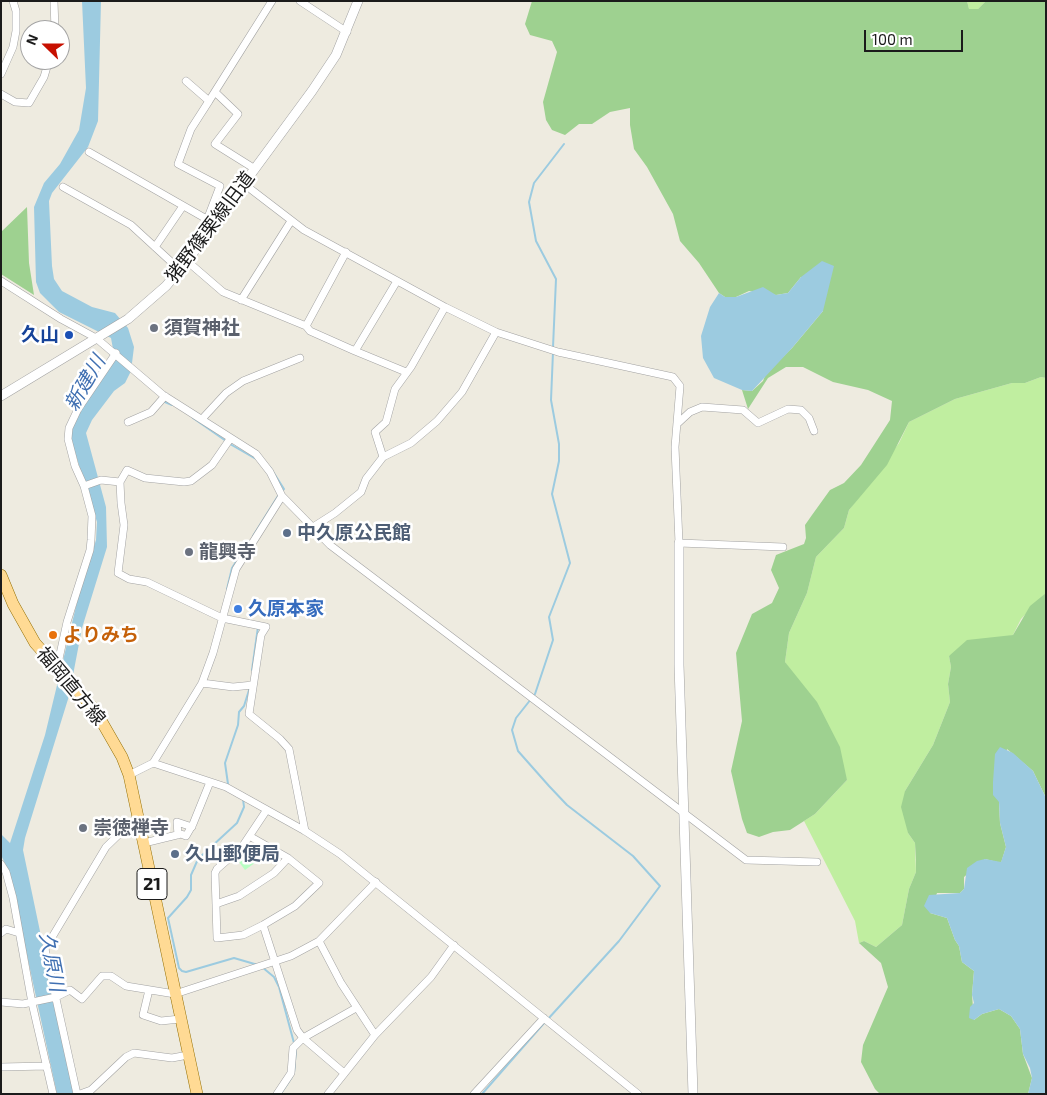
<!DOCTYPE html>
<meta charset="utf-8">
<style>
body{margin:0}
#map{position:relative;width:1047px;height:1095px;overflow:hidden;background:#eeebe0;font-family:"Exo 2",sans-serif}
canvas{display:block}
.frame{position:absolute;inset:0;border:2px solid #1b1b1b;pointer-events:none}
.north{position:absolute;left:20px;top:20px;width:50px;height:50px;box-sizing:border-box;background:#fff;border:1px solid #a4a4a4;border-radius:50%;rotate:292deg;font-size:14px;font-weight:700;line-height:20px;text-align:center;color:#1b1b1b}
.north::after{content:'';display:block;margin:auto;width:18px;height:22px;background:#c71000;clip-path:polygon(50% 0,100% 100%,50% 72%,0 100%)}
.scale{position:absolute;left:864px;top:30px;width:99px;height:22px;box-sizing:border-box;border:2px solid #1b1b1b;border-top:0;padding-left:6px;font-size:15px;line-height:18px;white-space:nowrap;color:#1b1b1b;-webkit-text-stroke:4px #fff;paint-order:stroke}
</style>
<div id="map">
<canvas width="1047" height="1095"></canvas>
<div class="frame"></div>
<div class="north">N</div>
<div class="scale">100 m</div>
</div>
<script>
const c = document.querySelector('canvas').getContext('2d');
c.lineJoin = 'round';
function fillPath(path, color) { c.fillStyle = color; c.fill(path, 'evenodd'); }
const shape = rows => new Path2D(rows.map(r => 'M' + r).join(''));
function trace(path, color, width, dash) { c.strokeStyle = color; c.lineWidth = width; c.lineCap = dash ? 'butt' : 'round'; c.setLineDash(dash || []); c.stroke(path); }
function label(font, color, halo, rows, align = 'center') {
  c.font = font + ' "Exo 2","Noto Sans JP",sans-serif'; c.lineWidth = 5; c.setLineDash([]); c.textBaseline = 'middle'; c.strokeStyle = halo; c.fillStyle = color; for (const [text, x, y, turn = 0] of rows) {
    c.save(); c.translate(x, y); c.rotate((+turn || 0) * Math.PI / 180); c.textAlign = isNaN(turn) ? turn : align; if (halo) c.strokeText(text, 0, 0); c.fillText(text, 0, 0); c.restore();
  }
}
fillPath(shape([
 [967,1,986,1,978,9,969,9],
 [1041,377,1046,378,1046,593,1021,619,1013,635,949,656,951,667,948,684,950,702,933,745,905,791,908,833,915,843,916,872,909,889,902,925,876,947,864,941,859,943,855,921,804,821,815,814,847,780,785,662,789,633,807,593,816,557,844,528,849,510,899,443,909,422,955,399,1012,383,1025,383]
]), '#c0eea0');
fillPath(shape([
 [532,1,967,1,969,9,978,9,986,1,1046,1,1046,378,1041,377,1025,383,1012,383,955,399,909,422,887,465,849,510,844,528,816,557,807,593,789,633,785,662,817,702,840,747,847,780,815,814,790,830,773,832,759,837,747,833,742,819,731,771,742,721,736,653,752,614,772,603,779,588,771,570,776,555,804,544,806,538,805,525,812,515,830,490,844,483,861,465,890,420,892,401,868,390,833,382,803,367,786,367,768,378,748,409,742,390,752,391,763,381,766,373,792,348,823,311,801,277,788,293,776,295,749,291,736,297,725,297,719,293,699,263,680,241,673,214,647,167,634,149,630,125,630,108,610,112,592,124,579,124,565,135,552,130,546,120,543,102,557,52,552,41,530,35,525,24],
 [27,207,29,263,34,295,1,274,1,232],
 [1046,593,1046,798,1033,771,1007,749,999,802,1000,823,1006,847,1001,863,985,859,964,877,964,889,960,893,937,893,930,913,947,918,955,940,959,946,962,962,974,971,972,995,974,1020,982,1014,999,1009,1011,1016,1020,1029,1023,1054,1032,1078,1028,1094,880,1094,875,1089,861,1062,863,1045,888,987,881,963,859,943,864,941,876,947,902,925,909,889,916,872,916,860,915,843,908,833,901,807,905,791,933,745,950,702,948,684,951,667,949,656,967,640,1013,635,1030,606]
]), '#9ed190');
fillPath(shape([
 [254,842,270,852,245,870,236,858]
]), '#b7fec2');
fillPath(shape([
 [82,1,101,1,98,121,88,147,52,193,49,201,52,266,54,279,62,291,92,307,115,313,128,328,134,347,131,371,125,383,114,391,92,420,86,433,106,507,107,547,82,628,69,696,25,838,23,850,74,1094,57,1094,9,872,1,855,1,834,10,843,45,735,79,594,96,540,97,522,72,443,72,427,77,416,115,360,111,338,59,312,40,293,36,282,34,207,44,183,60,164,79,130,86,88],
 [822,261,834,266,823,311,792,348,752,391,742,390,714,378,703,358,701,336,710,307,719,293,725,297,736,297,763,287,776,295,788,293,801,277],
 [1000,747,1013,753,1033,771,1046,798,1046,1094,1028,1094,1032,1078,1030,1068,1023,1054,1020,1029,1011,1016,999,1009,982,1014,974,1020,969,1018,970,1007,974,1003,972,995,974,971,962,962,959,946,955,940,947,918,930,913,924,906,929,895,960,893,964,889,967,868,977,861,985,859,1001,862,1006,847,1000,823,999,802,993,795,993,782,995,754]
]), '#9ccbe0');
trace(shape([
 [553,347,556,279,536,241,529,202,534,183,564,144],
 [165,402,172,405],
 [193,418,226,441],
 [230,444,256,459],
 [268,466,270,467,284,489,281,492],
 [253,536,278,496],
 [227,589,232,568,246,546],
 [252,670,258,627],
 [228,784,225,763,238,725,239,712,244,706,250,687],
 [243,799,244,807,237,823,198,859,191,875,191,890,187,897,168,918,179,968,182,971,186,972,234,958,258,965],
 [262,967,274,977,279,987,294,1043],
 [548,1019,619,941,660,886,633,856,567,805,549,786,518,751,512,730,516,718,535,694,553,640,549,617,570,563,552,494,559,461,559,444,551,400,553,352],
 [294,1073,296,1050],
 [282,1092,292,1077],
 [482,1094,545,1022]
]), '#9ccbe0', 2);
const minor = shape([
 [54,1,55,30],
 [300,1,347,32],
 [1,74,13,47,16,31,16,11,13,1],
 [186,81,209,101,272,1],
 [215,92,238,114,215,144,255,169],
 [1,94,15,102,29,103,44,77,49,60],
 [89,152,210,221],
 [244,184,304,230,445,307,496,332,558,352,673,377,680,386,675,447,679,543,783,547],
 [63,187,131,225,180,270],
 [207,220,220,186,178,164,191,129,209,101],
 [155,247,183,206],
 [187,261,223,292,306,326,310,331,355,351,406,372],
 [1,281,61,319,96,338,163,395,256,454,270,472,282,496,330,545,746,860,817,862],
 [241,300,291,221],
 [306,326,346,252],
 [355,351,397,281],
 [202,419,226,393,243,381,300,358],
 [128,422,151,412,165,396],
 [677,424,690,412,702,407,743,410,758,423,788,409,801,410,809,418,814,431],
 [230,439,212,465,191,481,184,482,145,478,127,470,120,482,121,503,124,525,118,573,129,579,147,582,222,618,266,627,261,635,249,714,280,739,289,749,305,831],
 [383,457,375,432,386,422,395,389,411,367,445,307],
 [84,486,101,480,120,482],
 [313,527,335,513,361,492,366,479,383,457,411,443,437,421,462,392,496,332],
 [57,668,67,622,90,550,91,540,92,516,84,486,75,466,68,439,69,428,78,409,116,353],
 [202,683,233,687,253,685],
 [153,763,226,787,305,831,340,854,638,1094],
 [129,775,153,763,202,683,213,653,236,569,282,496],
 [178,835,177,822,192,827],
 [251,837,288,858,319,883,295,906,263,925,243,935,217,938,215,873,217,869,242,847,266,811],
 [144,843,181,834,186,836,193,824,210,782],
 [1,864,6,872,13,898,32,1003,53,1094],
 [216,904,239,896,274,873,288,858],
 [263,925,297,1030,303,1038,344,1073],
 [1,933,6,929,19,933],
 [319,941,341,983,375,1035],
 [149,990,143,1015,161,1021,180,1019],
 [1,1002,23,1004,56,997,70,990,82,999,102,976,111,976,126,986,175,994,291,956,319,941,376,882],
 [1,1067,47,1066],
 [77,1094,45,949,106,847,138,816],
 [80,1094,91,1090,126,1057,134,1053,172,1058,188,1055],
 [277,1094,291,1073,293,1048,303,1038,356,1008],
 [328,1094,375,1035,431,977,454,945],
 [474,1094,544,1018]
]);
const tertiary = shape([
 [1,396,128,319,166,286,187,261,312,91,336,55,358,1],
 [679,543,679,665,693,1094]
]);
const primary = shape([
 [1,575,13,604,35,643,95,710,122,757,129,775,197,1094]
]);
trace(minor, '#a2a2a2', 8);
trace(tertiary, '#a2a2a2', 10);
trace(primary, '#936e00', 12);
trace(minor, '#fff', 7);
trace(tertiary, '#fff', 9);
trace(primary, '#ffda94', 11);
for (const [x, y, r, color] of [
 [154,328,5,"#6b7280"],
 [69,335,5,"#1a4fb4"],
 [287,533,5,"#5c6f8a"],
 [189,552,5,"#6b7280"],
 [238,609,5,"#3f7fe0"],
 [53,635,5,"#e8710a"],
 [83,828,5,"#6b7280"],
 [175,854,5,"#5c6f8a"]
]) { const dot = new Path2D(); dot.arc(x, y, r, 0, 2 * Math.PI); c.fillStyle = color; c.fill(dot); trace(dot, '#fff', 2); }
for (const [x, y, w] of [
 [152,884,30]
]) { const box = new Path2D(); box.roundRect(x - w / 2, y - 15.5, w, 31, 4); c.fillStyle = '#fff'; c.fill(box); trace(box, '#1b1b1b', 1); }
label('bold 18px', '#1b1b1b', null, [
 ["21",152,884]
]);
label('19px', '#1b1b1b', '#fff', [
 ["猪野篠栗線旧道",210,227,-53],
 ["福岡直方線",71,686,50]
]);
label('bold 19px', '#5b616d', '#fff', [
 ["須賀神社",164,328],
 ["龍興寺",199,552],
 ["崇徳禅寺",93,828]
], 'left');
label('bold 19px', '#164399', '#fff', [
 ["久山",59,335]
], 'right');
label('bold 19px', '#4e5e75', '#fff', [
 ["中久原公民館",297,533],
 ["久山郵便局",185,854]
], 'left');
label('bold 19px', '#366cbe', '#fff', [
 ["久原本家",248,609]
], 'left');
label('bold 19px', '#c56008', '#fff', [
 ["よりみち",63,635]
], 'left');
label('italic 20px', '#4070b2', '#fff', [
 ["新建川",85,383,-60],
 ["久原川",52,962,79]
]);
</script>
